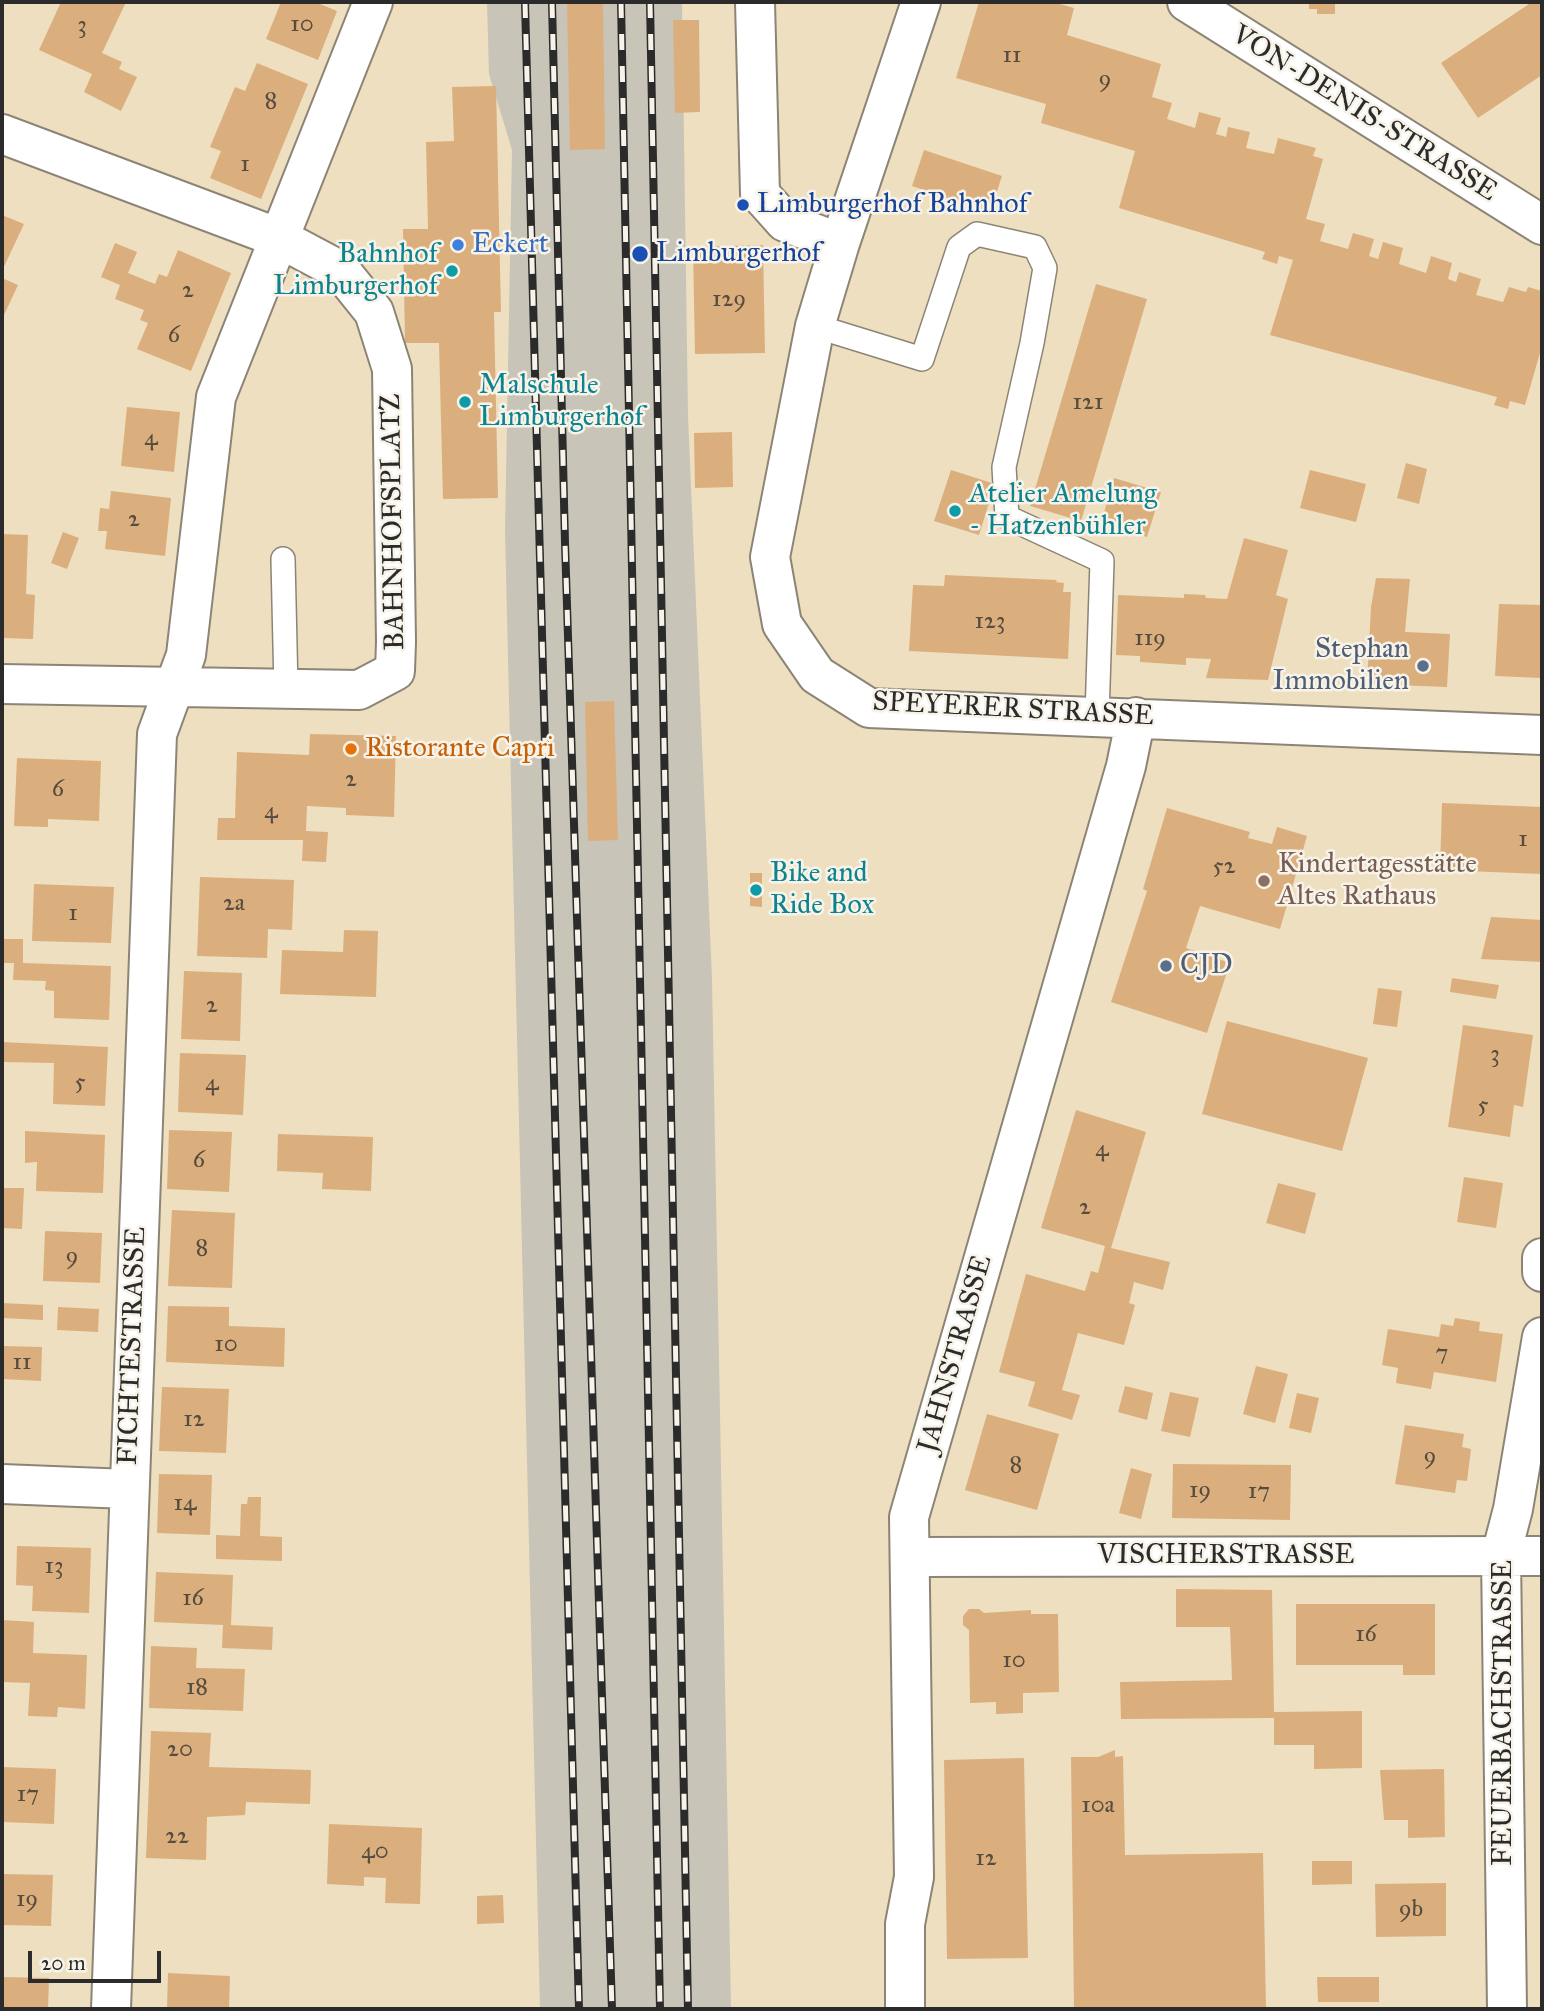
<!DOCTYPE html>
<meta charset="utf-8">
<style>
body{margin:0}
#map{position:relative;width:1544px;height:2011px;overflow:hidden;background:#eedfc0;font-family:"IM FELL Great Primer",serif}
canvas{display:block}
.frame{position:absolute;inset:0;border:4px solid #2b2b2b;pointer-events:none}
.scale{position:absolute;left:28px;top:1951px;width:133px;height:32px;box-sizing:border-box;border:4px solid #2b2b2b;border-top:0;padding-left:9px;font-size:21px;line-height:24px;white-space:nowrap;color:#2b2b2b;-webkit-text-stroke:5px #f7f3e8;paint-order:stroke}
</style>
<div id="map">
<canvas width="1544" height="2011"></canvas>
<div class="frame"></div>
<div class="scale">20 m</div>
</div>
<script>
const c = document.querySelector('canvas').getContext('2d');
c.lineJoin = 'round';
function fillPath(path, color) { c.fillStyle = color; c.fill(path, 'evenodd'); }
const shape = rows => new Path2D(rows.map(r => 'M' + r).join(''));
function trace(path, color, width, dash) { c.strokeStyle = color; c.lineWidth = width; c.lineCap = dash ? 'butt' : 'round'; c.setLineDash(dash || []); c.stroke(path); }
function label(font, color, halo, rows, align = 'center') {
  c.font = font + ' "IM FELL Great Primer",serif'; c.lineWidth = 5; c.setLineDash([]); c.textBaseline = 'middle'; c.strokeStyle = halo; c.fillStyle = color; for (const [text, x, y, turn = 0] of rows) {
    c.save(); c.translate(x, y); c.rotate((+turn || 0) * Math.PI / 180); c.textAlign = isNaN(turn) ? turn : align; if (halo) c.strokeText(text, 0, 0); c.fillText(text, 0, 0); c.restore();
  }
}
fillPath(shape([
 [487,2,682,2,688,416,712,979,731,2009,540,2009,505,531,512,150,489,74]
]), '#c8c4b8');
fillPath(shape([
 [61,2,126,2,102,53,122,62,119,69,137,77,121,111,84,92,92,74,39,50],
 [281,2,315,2,337,11,318,60,266,39],
 [567,2,603,2,605,149,570,150],
 [979,2,1053,2,1074,8,1067,35,1161,64,1152,97,1172,103,1167,119,1195,128,1199,112,1221,118,1216,134,1226,137,1228,127,1250,132,1246,148,1274,154,1278,138,1316,148,1313,156,1323,159,1306,219,1325,224,1320,241,1348,249,1353,233,1374,239,1369,256,1378,259,1383,242,1403,248,1399,264,1426,273,1431,256,1452,263,1448,279,1456,282,1459,272,1481,279,1476,295,1503,302,1509,287,1526,292,1528,287,1542,291,1542,346,1525,405,1510,401,1508,409,1494,405,1497,397,1270,335,1293,260,1279,256,1277,264,1262,259,1265,252,1119,208,1135,151,1041,123,1046,104,956,78],
 [1309,2,1335,2,1335,14,1317,14,1317,9,1309,9],
 [1532,2,1542,2,1542,75,1478,118,1441,63],
 [673,20,699,20,700,112,675,113],
 [257,63,308,84,261,199,210,178,221,151,210,147,235,87,245,91],
 [496,86,501,312,494,312,498,498,443,499,439,343,405,343,403,229,428,229,426,142,454,141,452,87],
 [924,150,1002,176,990,212,912,186],
 [2,215,24,224,2,271],
 [115,243,137,252,128,273,155,284,159,274,167,277,178,250,231,273,191,371,137,349,148,323,140,320,144,310,115,299,120,285,101,277],
 [763,245,765,353,695,354,693,247],
 [2,278,18,285,4,315,2,314],
 [1096,284,1147,299,1081,521,1030,506],
 [127,407,180,412,174,472,121,466],
 [732,432,733,487,695,488,694,433],
 [1406,463,1427,469,1419,504,1397,498],
 [951,470,995,484,979,535,934,521],
 [1310,470,1366,484,1356,522,1300,508],
 [1114,478,1161,492,1147,537,1101,523],
 [111,491,171,498,165,556,105,549,107,531,98,531,100,508,109,509],
 [63,532,79,538,67,569,51,563],
 [2,534,28,535,26,594,35,595,33,639,2,638],
 [1244,538,1288,550,1276,595,1288,599,1268,680,1206,678,1211,659,1186,658,1186,665,1140,662,1140,656,1116,655,1118,595,1184,598,1184,594,1205,595,1206,598,1227,599],
 [945,575,1057,580,1056,582,1064,583,1063,592,1071,592,1068,659,909,651,913,585,944,586],
 [1376,578,1410,579,1405,632,1450,634,1447,687,1367,684,1371,607],
 [1499,604,1542,605,1542,678,1495,676],
 [614,701,618,840,588,841,585,702],
 [310,734,396,736,394,817,346,815,346,808,307,806,306,831,328,832,326,862,302,861,303,840,217,840,218,818,235,818,237,752,309,755],
 [17,758,101,761,99,821,48,819,48,827,14,826],
 [1442,803,1542,807,1542,874,1440,870],
 [1167,808,1250,832,1248,838,1272,844,1277,827,1307,836,1280,929,1200,906,1186,948,1230,963,1207,1033,1111,1002,1147,891,1143,889],
 [750,873,762,873,762,907,750,906],
 [200,877,294,880,292,930,268,929,267,958,197,956],
 [34,884,114,887,111,943,32,941],
 [1491,917,1542,920,1542,962,1481,959],
 [344,930,378,931,376,997,280,994,282,950,343,952],
 [2,939,23,939,23,963,111,966,109,1020,54,1018,54,991,45,990,46,981,13,980,14,963,2,963],
 [184,971,242,973,240,1041,181,1039],
 [1452,978,1499,985,1496,999,1450,992],
 [1378,988,1402,991,1397,1027,1373,1024],
 [1227,1021,1368,1058,1342,1151,1202,1114],
 [1463,1025,1533,1035,1523,1107,1514,1105,1510,1137,1448,1127],
 [2,1042,108,1047,105,1106,53,1104,54,1063,2,1062],
 [180,1053,246,1055,243,1115,178,1112],
 [1076,1110,1146,1132,1111,1248,1170,1262,1163,1290,1134,1282,1129,1303,1135,1305,1124,1345,1078,1333,1062,1390,1080,1395,1072,1420,1028,1406,1035,1382,999,1372,1026,1274,1085,1291,1091,1271,1098,1273,1105,1246,1041,1228],
 [169,1130,232,1132,229,1192,167,1189],
 [25,1131,105,1135,103,1193,36,1191,37,1162,25,1163],
 [278,1134,373,1137,371,1191,322,1189,323,1173,277,1171],
 [1464,1177,1503,1183,1496,1228,1457,1222],
 [1278,1183,1316,1193,1305,1234,1266,1223],
 [2,1188,24,1188,22,1229,2,1228],
 [172,1210,235,1213,232,1288,168,1286],
 [45,1231,102,1233,100,1283,43,1281],
 [2,1303,43,1305,43,1320,2,1318],
 [168,1306,229,1307,229,1326,285,1328,284,1367,166,1362],
 [58,1307,99,1309,98,1332,57,1330],
 [1455,1318,1480,1322,1479,1331,1503,1334,1496,1382,1434,1372,1431,1389,1396,1383,1398,1368,1382,1365,1388,1329,1439,1337,1441,1324,1453,1326],
 [2,1346,42,1347,41,1381,2,1379],
 [1256,1366,1288,1374,1275,1423,1243,1414],
 [1125,1386,1153,1393,1147,1420,1118,1412],
 [162,1387,229,1389,226,1453,159,1451],
 [1170,1392,1199,1398,1190,1437,1161,1431],
 [1297,1393,1319,1398,1311,1433,1289,1428],
 [987,1414,1059,1434,1037,1510,965,1490],
 [1405,1425,1464,1434,1462,1447,1471,1449,1467,1481,1457,1480,1455,1493,1395,1484],
 [1173,1464,1291,1465,1290,1520,1172,1518],
 [1131,1468,1152,1474,1141,1519,1119,1513],
 [159,1474,212,1475,210,1535,157,1533],
 [248,1497,261,1497,260,1536,282,1537,282,1561,216,1559,216,1535,240,1536,241,1504,247,1504],
 [17,1546,91,1548,89,1613,32,1611,33,1586,16,1585],
 [156,1572,233,1575,231,1625,273,1627,272,1650,222,1648,223,1625,154,1622],
 [1176,1589,1272,1590,1274,1712,1362,1711,1362,1768,1314,1769,1314,1745,1274,1745,1274,1718,1121,1719,1120,1682,1232,1680,1230,1627,1176,1627],
 [1296,1604,1435,1604,1435,1675,1403,1675,1403,1665,1296,1665],
 [969,1609,979,1609,984,1613,1031,1610,1031,1614,1058,1614,1059,1692,1023,1693,1023,1713,996,1714,996,1702,970,1703,969,1630,963,1625,963,1616],
 [2,1620,34,1622,33,1653,87,1655,85,1709,58,1707,57,1717,28,1716,30,1683,2,1682],
 [151,1646,197,1648,196,1668,245,1669,243,1711,149,1708],
 [151,1731,211,1733,209,1767,311,1770,310,1804,246,1802,245,1815,207,1817,206,1860,146,1858],
 [1115,1750,1115,1757,1123,1756,1125,1855,1263,1853,1266,2009,1074,2009,1071,1757,1098,1757],
 [1024,1758,1028,1958,947,1959,944,1760],
 [2,1767,56,1769,54,1824,2,1822],
 [1444,1769,1445,1837,1408,1838,1408,1820,1384,1820,1380,1770],
 [329,1824,422,1828,420,1904,385,1903,386,1878,364,1877,364,1886,327,1884],
 [1312,1861,1352,1861,1352,1884,1312,1885],
 [2,1874,53,1875,51,1926,2,1925],
 [1446,1883,1446,1936,1376,1937,1375,1884],
 [503,1895,504,1923,477,1924,477,1896],
 [168,1973,230,1976,229,2009,167,2009],
 [2,1977,49,1978,48,2009,2,2009],
 [1317,1977,1379,1977,1379,2002,1318,2002]
]), '#dbaf7d');
const lane = shape([
 [815,326,922,359,959,247,977,234,1035,247,1045,268,1032,343,1004,467,1007,517,1102,561,1097,716],
 [283,559,286,689]
]);
const street = shape([
 [755,2,760,194,785,222,840,243],
 [921,2,840,243,815,326,770,557,782,624,817,675,869,708,1542,735],
 [1187,2,1542,225],
 [2,134,279,238,341,271,374,312,392,369,396,642,395,671,359,690,2,684],
 [1542,1258,1542,1272],
 [2,1484,128,1489],
 [910,1557,1542,1556],
 [111,2009,157,734,186,655,216,397,373,2],
 [905,2009,905,1924,914,1877,909,1517,1126,766,1136,717],
 [1507,2009,1501,1555,1513,1509,1542,1337]
]);
trace(lane, '#8c8576', 26);
trace(street, '#8c8576', 42);
trace(lane, '#fff', 23);
trace(street, '#fff', 38);
const rail = shape([
 [525,2,579,2009],
 [552,2,565,543,612,2009],
 [621,2,660,2009],
 [650,2,688,2009]
]);
trace(rail, '#2b2b2b', 8);
trace(rail, '#f7f3e8', 5, [16]);
for (const [x, y, r, color] of [
 [743,205,7,"#1a4fb4"],
 [458,245,7,"#3f7fe0"],
 [640,254,9,"#1a4fb4"],
 [452,271,7,"#0f9aa8"],
 [465,402,7,"#0f9aa8"],
 [955,511,7,"#0f9aa8"],
 [1423,666,7,"#5c6f8a"],
 [351,749,7,"#e8710a"],
 [1264,881,7,"#8d6e63"],
 [756,890,7,"#0f9aa8"],
 [1166,966,7,"#5c6f8a"]
]) { const dot = new Path2D(); dot.arc(x, y, r, 0, 2 * Math.PI); c.fillStyle = color; c.fill(dot); trace(dot, '#f7f3e8', 2.5); }
label('24px', '#574c40', null, [
 ["10",302,25],
 ["3",82,26],
 ["11",1012,56],
 ["9",1105,80],
 ["8",271,102],
 ["1",245,165],
 ["2",188,291],
 ["129",729,300],
 ["6",174,336],
 ["121",1088,403],
 ["4",151,439],
 ["2",134,520],
 ["123",990,622],
 ["119",1150,639],
 ["2",351,780],
 ["6",58,790],
 ["4",271,812],
 ["1",1523,840],
 ["52",1224,867],
 ["2a",234,904],
 ["1",73,914],
 ["2",212,1006],
 ["3",1495,1055],
 ["5",80,1083],
 ["4",212,1084],
 ["5",1483,1106],
 ["4",1102,1150],
 ["6",199,1161],
 ["2",1085,1208],
 ["8",202,1249],
 ["9",72,1257],
 ["10",226,1345],
 ["7",1442,1354],
 ["11",22,1363],
 ["12",194,1420],
 ["9",1430,1457],
 ["8",1016,1466],
 ["19",1200,1491],
 ["17",1259,1492],
 ["14",185,1504],
 ["13",54,1567],
 ["16",193,1599],
 ["16",1366,1635],
 ["10",1014,1661],
 ["18",197,1688],
 ["20",180,1750],
 ["17",28,1795],
 ["10a",1098,1806],
 ["22",177,1837],
 ["40",375,1852],
 ["12",986,1859],
 ["19",27,1900],
 ["9b",1411,1910]
]);
label('28px', '#2b2b2b', '#f7f3e8', [
 ["VON-DENIS-STRASSE",1364,114,32],
 ["BAHNHOFSPLATZ",394,522,-91],
 ["SPEYERER STRASSE",1013,710,3],
 ["FICHTESTRASSE",133,1346,-88],
 ["JAHNSTRASSE",956,1354,-74],
 ["VISCHERSTRASSE",1226,1556],
 ["FEUERBACHSTRASSE",1504,1713,-90]
]);
label('28px', '#164399', '#f7f3e8', [
 ["Limburgerhof Bahnhof",757,205],
 ["Limburgerhof",656,254]
], 'left');
label('28px', '#366cbe', '#f7f3e8', [
 ["Eckert",472,245]
], 'left');
label('28px', '#0d838f', '#f7f3e8', [
 ["Bahnhof",438,255,"right"],
 ["Limburgerhof",438,287,"right"],
 ["Malschule",479,386],
 ["Limburgerhof",479,418],
 ["Atelier Amelung",969,495],
 ["- Hatzenbühler",969,527],
 ["Bike and",770,874],
 ["Ride Box",770,906]
], 'left');
label('28px', '#4e5e75', '#f7f3e8', [
 ["Stephan",1409,650],
 ["Immobilien",1409,682],
 ["CJD",1180,966,"left"]
], 'right');
label('28px', '#c56008', '#f7f3e8', [
 ["Ristorante Capri",365,749]
], 'left');
label('28px', '#785e54', '#f7f3e8', [
 ["Kindertagesstätte",1278,865],
 ["Altes Rathaus",1278,897]
], 'left');
</script>
